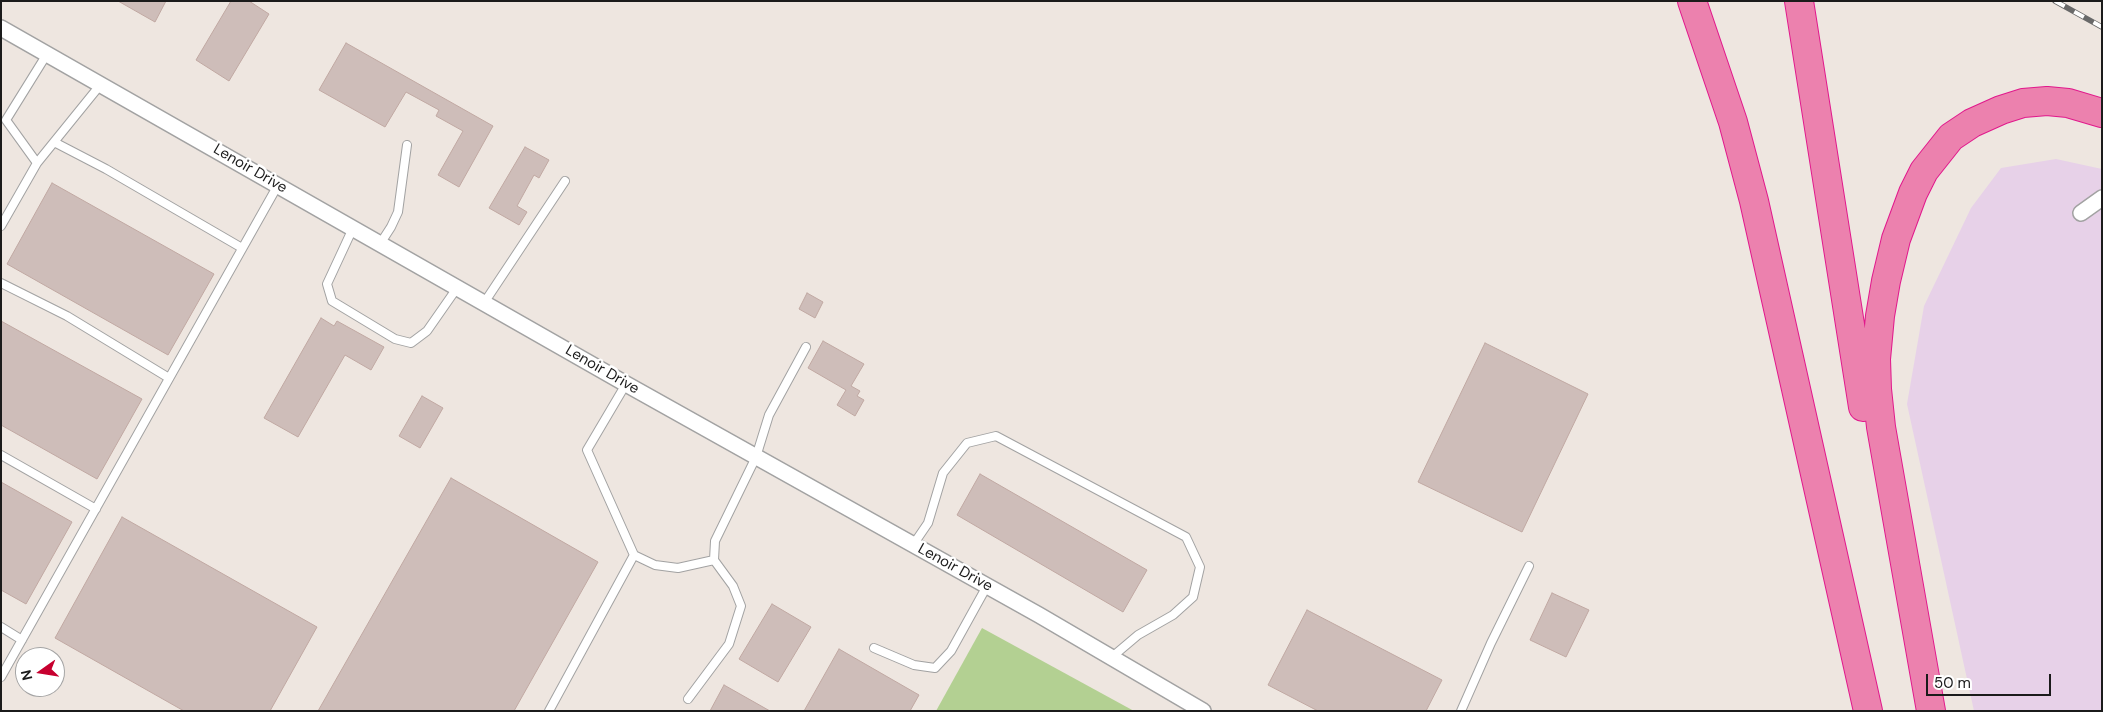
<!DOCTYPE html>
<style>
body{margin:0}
#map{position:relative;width:2103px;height:712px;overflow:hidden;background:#eee6e0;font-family:"DM Sans",sans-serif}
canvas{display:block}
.frame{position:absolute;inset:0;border:2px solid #1b1b1b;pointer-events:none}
.north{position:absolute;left:15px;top:647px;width:50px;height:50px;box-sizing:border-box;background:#fff;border:1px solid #a4a4a4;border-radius:50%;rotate:257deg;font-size:14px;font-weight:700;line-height:20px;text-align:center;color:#1b1b1b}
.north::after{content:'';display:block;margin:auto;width:18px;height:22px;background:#c7002f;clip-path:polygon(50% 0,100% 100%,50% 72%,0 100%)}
.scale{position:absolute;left:1926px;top:674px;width:125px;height:22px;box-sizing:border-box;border:2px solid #1b1b1b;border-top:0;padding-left:6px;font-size:15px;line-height:18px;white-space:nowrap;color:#1b1b1b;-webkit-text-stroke:4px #fff;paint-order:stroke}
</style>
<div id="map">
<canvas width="2103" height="712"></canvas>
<div class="frame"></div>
<div class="north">N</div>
<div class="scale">50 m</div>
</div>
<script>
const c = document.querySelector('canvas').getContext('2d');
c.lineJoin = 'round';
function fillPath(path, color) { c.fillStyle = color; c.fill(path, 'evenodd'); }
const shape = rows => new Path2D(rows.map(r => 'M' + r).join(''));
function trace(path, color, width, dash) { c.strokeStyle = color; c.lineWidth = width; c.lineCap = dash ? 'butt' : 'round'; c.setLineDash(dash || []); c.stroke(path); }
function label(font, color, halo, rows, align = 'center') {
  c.font = font + ' "DM Sans",sans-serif'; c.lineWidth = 5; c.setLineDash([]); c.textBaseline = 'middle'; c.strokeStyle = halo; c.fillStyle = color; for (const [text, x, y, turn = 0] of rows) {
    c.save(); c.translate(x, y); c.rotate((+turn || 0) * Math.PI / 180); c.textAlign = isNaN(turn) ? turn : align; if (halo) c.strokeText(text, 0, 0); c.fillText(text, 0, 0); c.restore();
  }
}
fillPath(shape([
 [2056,159,2102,169,2102,711,1974,711,1907,404,1924,306,1971,208,2001,168]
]), '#e7d1e8');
fillPath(shape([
 [982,628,1134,711,936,711]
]), '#b3d092');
const building = shape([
 [118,1,166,1,155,22,118,1],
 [231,1,249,1,269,14,229,81,196,60,231,1],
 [346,43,493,126,459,187,438,175,463,131,436,116,439,110,406,92,385,127,319,90,346,43],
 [525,147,549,160,539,178,534,175,517,206,527,212,519,225,489,208,525,147],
 [52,183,214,274,168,355,7,264,52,183],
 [807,293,823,302,815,318,799,309,807,293],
 [321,318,334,326,337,321,384,347,371,370,345,355,298,437,264,418,321,318],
 [1,321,142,399,97,479,1,425,1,321],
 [823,341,864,364,851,386,860,391,857,396,864,400,855,416,837,405,846,390,808,368,823,341],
 [1485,343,1588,394,1522,532,1418,482,1485,343],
 [422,396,443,408,420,448,399,436,422,396],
 [980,474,1147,570,1123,612,957,515,980,474],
 [451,478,598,562,514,711,318,711,451,478],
 [1,482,72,522,26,604,1,590,1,482],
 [122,517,317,627,270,711,184,711,55,638,122,517],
 [1552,593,1589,610,1566,657,1530,640,1552,593],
 [772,604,811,627,778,682,739,659,772,604],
 [1307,610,1442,680,1426,711,1318,711,1268,685,1307,610],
 [839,649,919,695,910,711,804,711,839,649],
 [724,685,770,711,710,711,724,685]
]);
fillPath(building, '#cebdb9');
trace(building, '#c0a8a2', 1);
const service = shape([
 [54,142,106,169,242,248],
 [37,163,6,120,47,54],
 [1,226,37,163,101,84],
 [353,228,327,284,332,301,395,339,411,343,427,331,457,288],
 [380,244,391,227,398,212,407,145],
 [1,283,67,316,169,378],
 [484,303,565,181],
 [1,455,96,509],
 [913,545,928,523,943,473,967,443,996,436,1186,537,1200,567,1193,597,1173,615,1138,635,1112,657],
 [634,555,655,565,678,568,714,560],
 [1,627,22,640],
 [874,648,914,665,935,668,951,651,987,586],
 [1,677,278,185],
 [688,699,729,644,741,606,733,586,714,560,715,541,756,457,769,415,806,347],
 [549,711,634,555,587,450,626,384],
 [1461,711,1491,643,1529,566]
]);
const minor = shape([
 [1,28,626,384,1039,615,1203,711],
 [2081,213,2102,198]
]);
const motorway = shape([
 [1692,1,1733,122,1754,201,1868,711],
 [1799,1,1863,407],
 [1931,711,1881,427,1877,389,1876,359,1880,316,1886,281,1896,239,1913,193,1924,171,1951,137,1972,123,2001,110,2023,103,2047,101,2068,103,2102,113]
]);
trace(service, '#a2a2a2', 10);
trace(minor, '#a2a2a2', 18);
trace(motorway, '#e1188c', 30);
trace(service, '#fff', 8);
trace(minor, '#fff', 15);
trace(motorway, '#ec81ae', 28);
const rail = shape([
 [2055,1,2102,27]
]);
trace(rail, '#696969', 5.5);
trace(rail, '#fff', 4, [11]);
label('15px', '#1b1b1b', '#fff', [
 ["Lenoir Drive",250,169,30],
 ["Lenoir Drive",602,370,30],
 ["Lenoir Drive",955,568,29]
]);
</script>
